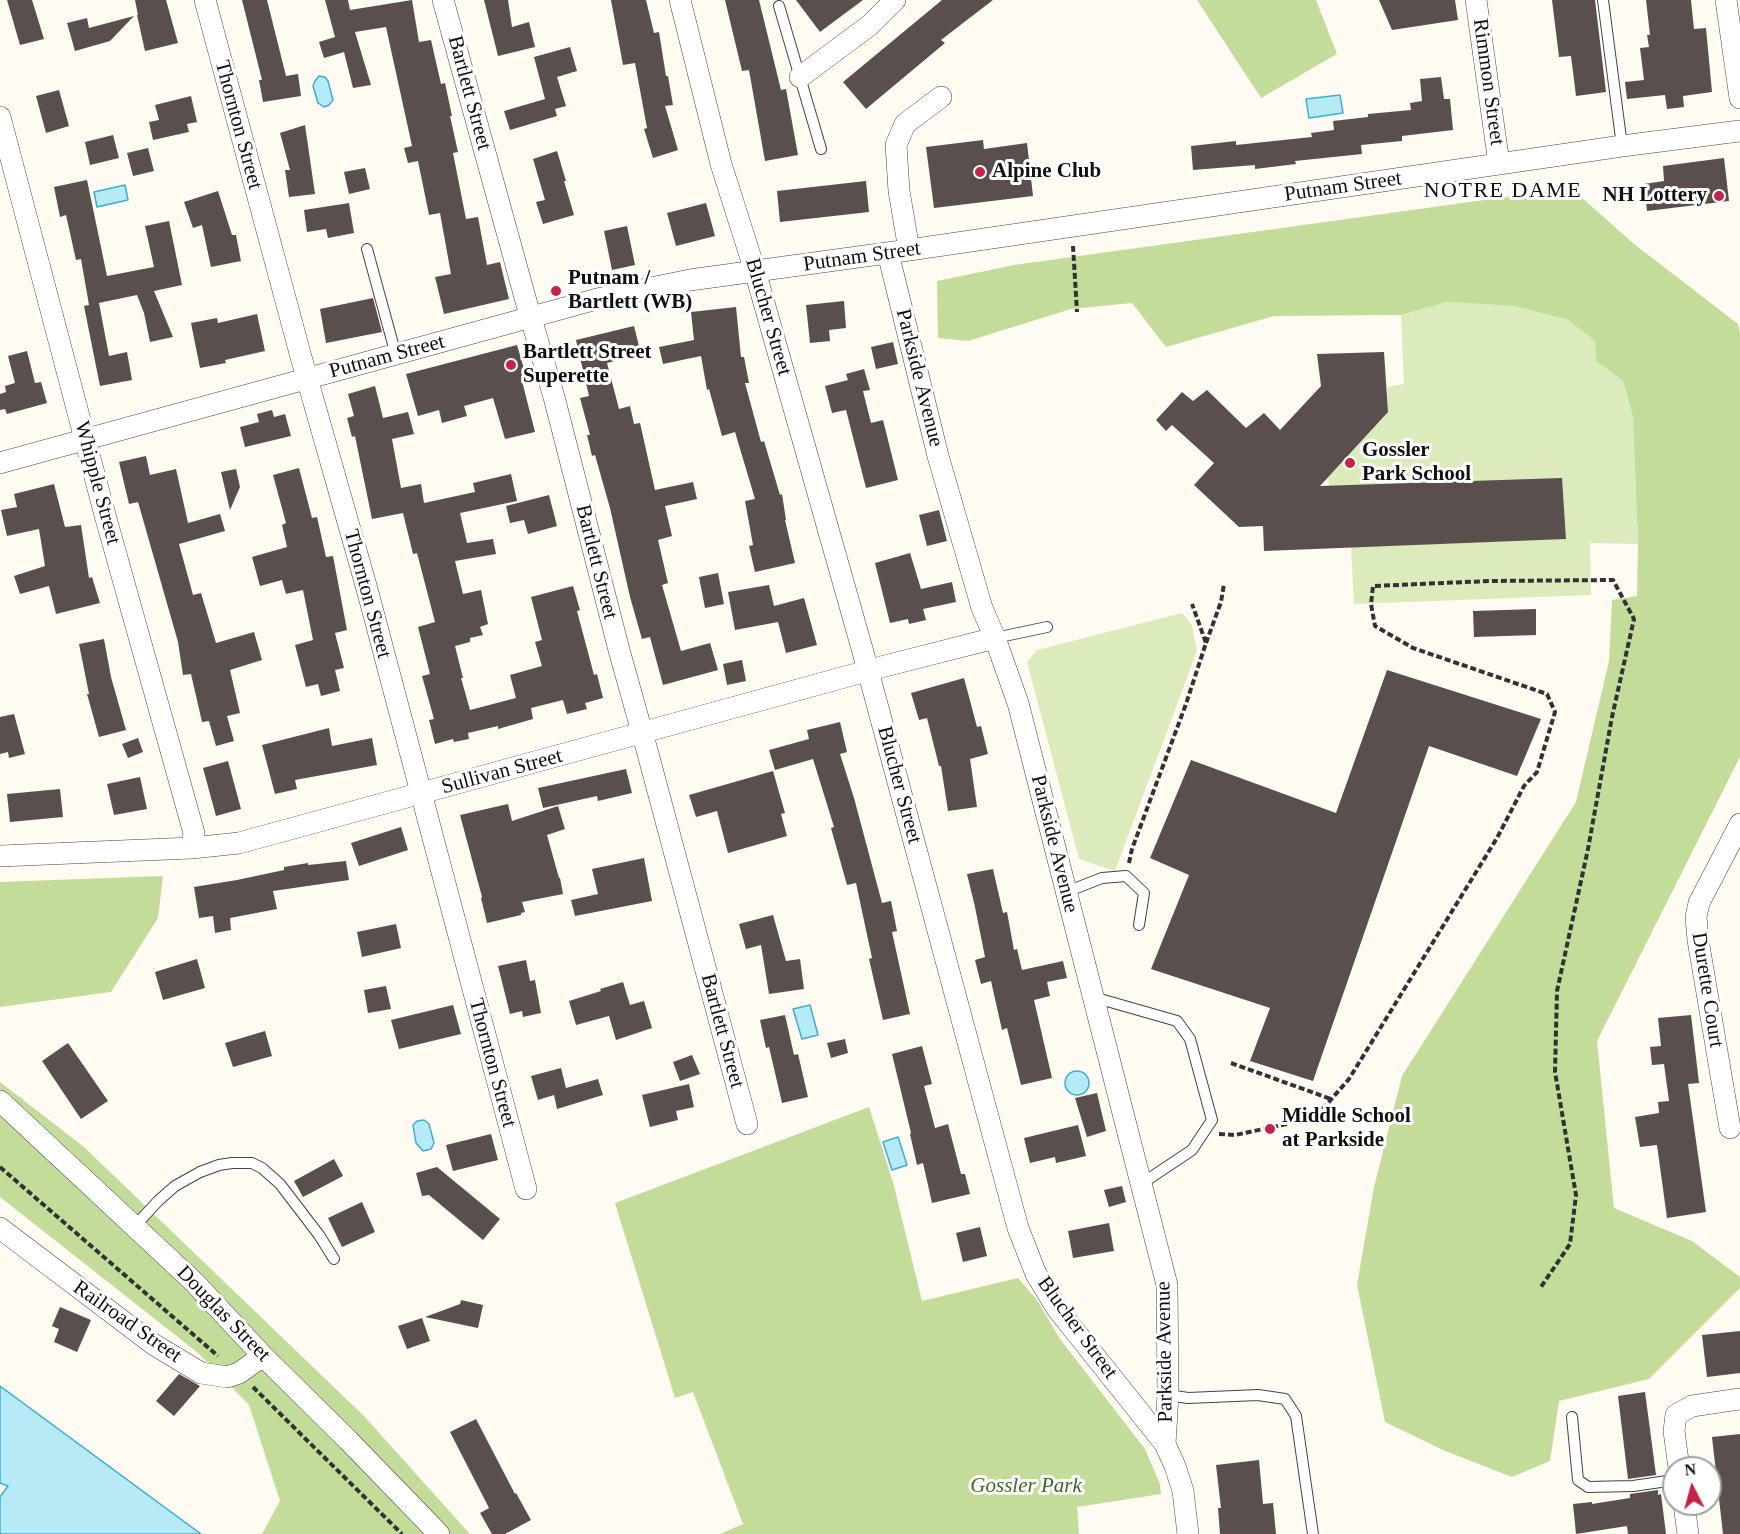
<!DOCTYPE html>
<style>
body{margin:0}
#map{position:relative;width:1740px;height:1534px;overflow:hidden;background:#fffbf3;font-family:"Times New Roman",serif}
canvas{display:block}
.north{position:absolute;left:1662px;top:1456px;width:60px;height:60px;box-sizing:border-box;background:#fff;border:2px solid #9f9f9f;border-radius:50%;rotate:354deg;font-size:16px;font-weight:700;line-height:24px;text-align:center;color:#101010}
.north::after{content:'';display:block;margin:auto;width:21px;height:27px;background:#c42447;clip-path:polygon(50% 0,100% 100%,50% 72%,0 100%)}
</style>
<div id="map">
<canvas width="1740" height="1534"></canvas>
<div class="north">N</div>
</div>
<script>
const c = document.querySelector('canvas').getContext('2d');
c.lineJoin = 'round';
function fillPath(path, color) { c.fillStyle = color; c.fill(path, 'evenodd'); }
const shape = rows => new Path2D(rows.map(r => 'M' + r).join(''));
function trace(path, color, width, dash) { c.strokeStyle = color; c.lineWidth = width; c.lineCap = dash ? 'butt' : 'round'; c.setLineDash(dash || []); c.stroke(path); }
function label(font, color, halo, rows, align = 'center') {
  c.font = font + ' "Times New Roman",serif'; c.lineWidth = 6; c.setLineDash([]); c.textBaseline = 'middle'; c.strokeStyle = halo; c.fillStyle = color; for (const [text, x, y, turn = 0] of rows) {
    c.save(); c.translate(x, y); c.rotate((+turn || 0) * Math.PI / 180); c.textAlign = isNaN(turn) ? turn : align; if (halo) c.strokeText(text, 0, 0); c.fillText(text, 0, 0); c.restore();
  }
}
fillPath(shape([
 [1447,302,1514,306,1568,320,1595,341,1596,361,1623,381,1633,417,1638,544,1590,543,1591,595,1354,604,1351,547,1566,539,1562,479,1329,486,1328,477,1388,412,1387,387,1404,384,1401,315],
 [1182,613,1192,625,1197,651,1115,871,1079,859,1027,662,1037,650]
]), '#dcebbb');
fillPath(shape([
 [1197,0,1316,0,1337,54,1261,98],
 [1571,188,1634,244,1738,324,1740,334,1740,757,1597,1041,1614,1208,1692,1241,1740,1277,1740,1288,1649,1379,1559,1401,1550,1461,1512,1477,1443,1450,1385,1422,1357,1285,1374,1187,1402,1076,1576,802,1609,661,1612,600,1637,596,1638,544,1633,417,1623,381,1596,361,1595,341,1568,320,1514,306,1447,302,1401,315,1274,316,1166,347,1132,303,1071,309,968,341,938,338,937,281,1014,265],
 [163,876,158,918,111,992,0,1007,0,882],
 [0,1082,84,1147,364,1416,470,1534,262,1534,280,1501,249,1405,198,1353,0,1197],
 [869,1107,893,1182,922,1301,1018,1278,1037,1300,1060,1339,1145,1449,1160,1484,1161,1494,1077,1507,1079,1534,720,1534,743,1524,693,1392,675,1398,615,1203]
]), '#c3dc9a');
const water = shape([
 [319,76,325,77,328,81,333,100,329,105,324,107,318,103,313,86,315,81,319,76],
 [1340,95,1343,113,1309,118,1306,99,1340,95],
 [125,185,128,200,97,207,94,192,125,185],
 [810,1005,818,1035,802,1039,793,1009,810,1005],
 '1065 1083a12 12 0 1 1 24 0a12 12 0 1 1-24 0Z',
 [424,1120,429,1124,434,1143,431,1149,423,1151,416,1143,413,1125,417,1121,424,1120],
 [898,1137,907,1165,892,1170,883,1142,898,1137],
 [0,1386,201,1534,0,1534,0,1497,8,1486,0,1483,0,1386]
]);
fillPath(water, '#b6eaf7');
trace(water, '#3caed0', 1.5);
fillPath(shape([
 [7,0,32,0,44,39,20,45],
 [135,0,166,0,178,43,145,51,137,15,138,15],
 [242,0,267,0,286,76,298,74,301,96,263,102,259,80,262,80],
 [325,0,348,0,350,10,412,0,419,42,431,40,441,84,445,83,452,116,450,116,458,152,453,153,466,219,478,217,487,265,500,262,509,299,444,314,435,277,451,274,440,213,429,215,418,161,408,163,404,148,412,146,386,27,355,32,371,85,353,88,344,52,324,58,319,42,335,37],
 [484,0,508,0,512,27,529,22,535,47,498,56],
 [611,0,646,0,654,33,659,32,666,76,668,76,673,105,665,106,678,150,653,158,644,129,647,128,635,63,623,65],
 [725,0,759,0,781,90,786,89,798,155,765,161,749,70,742,71],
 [796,0,863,0,820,32],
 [942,0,993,0,941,40,945,43,866,109,843,82],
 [1379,0,1455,0,1458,20,1392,30],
 [1552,0,1595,0,1606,92,1576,96,1571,56,1559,57],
 [1646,0,1691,0,1694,29,1706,28,1712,92,1683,96,1684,107,1667,109,1665,95,1627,99,1625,82,1644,80,1640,48,1649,47,1647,35,1650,35],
 [134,16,110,41,75,51,67,23,87,18,89,28],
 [570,47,577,71,557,77,566,106,555,109,557,116,510,130,504,111,545,99,534,57],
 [1441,77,1444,99,1450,99,1453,130,1402,136,1402,141,1361,145,1362,154,1295,161,1296,164,1255,169,1255,165,1193,170,1191,146,1236,141,1236,145,1312,137,1311,133,1334,130,1333,121,1368,117,1368,114,1411,110,1410,103,1422,101,1420,79],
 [59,90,69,126,46,133,36,96],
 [191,96,197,122,187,124,189,132,153,140,149,122,159,120,155,105],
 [305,125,315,194,289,197,285,170,290,170,280,133],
 [113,135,119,158,90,165,85,142],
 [983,140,984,149,1027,143,1033,196,934,208,926,147],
 [148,148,154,171,133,176,127,153],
 [557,151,566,181,564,181,574,215,543,224,536,202,545,200,533,159],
 [1724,158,1729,201,1647,211,1644,184,1664,181,1663,166],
 [365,168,370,189,349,194,344,172],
 [87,180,107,276,154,267,145,226,169,221,182,285,154,291,173,337,150,342,144,313,137,295,89,305,81,259,76,260,66,215,60,217,54,187],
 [866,181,869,212,780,222,777,191],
 [218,191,232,235,236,235,241,261,211,267,202,225,193,228,184,202],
 [349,203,354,233,328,238,326,229,307,232,304,210],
 [706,203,715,236,676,246,667,213],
 [627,226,635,265,612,270,604,231],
 [373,298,382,332,326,343,320,309],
 [844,301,846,328,829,330,830,341,810,343,806,305],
 [99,303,109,356,127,352,132,380,100,386,84,306],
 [736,307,741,357,744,357,749,383,745,383,761,442,764,441,780,495,782,494,786,520,785,520,795,563,755,572,749,546,753,545,745,501,755,499,735,432,722,436,709,389,707,390,701,356,663,364,659,347,694,340,691,312],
 [257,314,265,351,225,360,226,363,200,368,191,323,217,318,218,323],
 [634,326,641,354,607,363,619,409,630,406,634,424,640,423,655,490,693,482,697,499,665,506,672,536,658,540,668,583,662,585,681,651,710,643,718,670,663,685,650,637,642,639,630,597,610,508,595,455,592,456,587,435,590,435,580,398,589,396,576,340],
 [893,342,898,364,876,369,871,347],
 [517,345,527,379,522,381,535,432,505,439,493,398,464,406,467,416,442,423,439,410,418,416,406,374],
 [27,351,35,383,41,382,47,403,7,414,5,409,0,410,0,394,6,392,5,386,15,383,8,356],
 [1384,352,1388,412,1320,486,1562,478,1566,539,1264,551,1263,526,1239,527,1194,485,1214,463,1172,425,1166,431,1156,420,1182,392,1193,401,1207,390,1246,428,1264,413,1280,430,1321,386,1317,354],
 [864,369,870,390,863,391,871,423,883,420,898,480,866,488,846,410,832,413,825,386,848,380,846,374],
 [375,386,383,418,408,412,414,434,392,439,401,488,421,484,424,503,475,492,473,483,511,474,517,501,460,513,467,543,493,539,496,554,455,561,463,594,481,590,488,624,480,627,483,635,470,638,470,642,455,646,463,678,461,678,470,710,516,698,510,675,542,666,535,642,542,640,531,597,573,586,580,610,577,611,594,675,597,674,603,698,585,703,587,709,567,714,563,700,531,708,533,719,498,729,498,726,468,733,469,739,454,742,453,739,435,744,429,720,434,719,422,676,430,674,418,627,435,622,417,553,413,554,403,513,372,519,355,436,352,437,347,418,354,416,348,394],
 [272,410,274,417,285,414,291,436,245,447,240,427,259,422,257,414],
 [146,456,150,475,176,469,188,523,220,514,225,531,179,544,193,595,201,593,216,643,254,632,262,660,230,670,240,713,227,716,234,741,216,746,209,721,202,722,191,674,183,675,178,642,138,502,129,504,119,462],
 [299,468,312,518,317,517,326,557,333,556,347,630,335,633,344,668,335,670,340,691,321,696,318,684,306,687,295,645,313,640,303,590,286,594,282,580,260,586,252,557,287,547,282,525,286,523,273,475],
 [236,469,240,487,230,510,221,472],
 [54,484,65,527,81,525,89,578,92,577,100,603,56,614,49,586,20,594,14,576,45,566,39,529,7,536,1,510,17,507,14,494],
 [549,495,557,526,528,534,524,520,510,523,506,506],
 [939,510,947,541,927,546,919,515],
 [910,553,921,589,952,582,956,602,923,609,926,620,909,624,908,619,890,623,875,563],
 [718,573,724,604,705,608,699,577],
 [769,585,774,606,804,598,817,645,786,653,778,622,735,630,728,592],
 [1536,609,1536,635,1474,637,1473,611],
 [104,639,111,677,126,730,99,737,87,694,89,694,79,644],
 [742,660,746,681,727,685,723,664],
 [1387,670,1541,719,1517,776,1429,746,1313,1081,1250,1061,1270,1008,1151,969,1189,875,1150,858,1191,760,1336,813],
 [964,678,977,727,981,726,988,754,970,759,977,807,948,811,941,766,939,766,927,718,919,720,911,693],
 [14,714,25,754,9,758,8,752,0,754,0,717],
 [840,722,847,752,840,754,854,798,882,903,891,901,897,931,892,932,910,1014,883,1020,869,959,872,958,856,883,847,885,831,828,834,827,813,759,775,770,769,750,809,739,807,730],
 [329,728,332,746,372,738,377,765,295,780,297,789,275,794,262,745],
 [138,738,143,752,128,758,122,744],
 [228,761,241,809,216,816,203,768],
 [626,769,632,793,598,801,597,796,543,808,538,788],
 [773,771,785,813,781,814,787,836,728,853,717,811,696,817,689,795],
 [140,777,147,809,114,815,107,784],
 [60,789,63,817,10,822,7,794],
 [508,804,512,821,558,806,565,829,547,835,559,878,560,878,563,894,522,902,525,912,521,913,521,915,487,923,481,898,482,897,460,815],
 [401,827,408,850,359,866,351,843],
 [644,858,652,901,575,916,571,900,598,894,592,869],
 [346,861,349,880,273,891,277,909,230,918,231,930,215,933,213,916,199,918,194,887,237,880,284,870,284,867,308,863,308,865],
 [993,869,1003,913,1007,912,1014,950,1017,949,1022,970,1063,961,1067,978,1047,982,1050,996,1034,1000,1052,1078,1021,1085,1007,1028,1002,1030,991,981,981,984,975,960,985,957,975,907,967,874],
 [773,915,786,961,800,959,804,989,769,994,761,945,746,949,739,924],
 [396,924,401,948,362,957,357,932],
 [197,959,205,988,163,1000,155,972],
 [526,960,530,981,535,980,541,1013,523,1017,522,1011,510,1014,498,966],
 [623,982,630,1005,644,1001,652,1028,616,1040,609,1016,576,1025,569,1001,601,991,600,989],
 [386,986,391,1009,368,1013,364,990],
 [453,1005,461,1034,399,1049,391,1020],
 [785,1015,794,1055,798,1054,808,1097,782,1103,769,1047,766,1048,760,1020],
 [1691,1015,1699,1083,1688,1084,1706,1212,1667,1218,1657,1145,1640,1147,1635,1117,1659,1113,1658,1102,1669,1101,1664,1064,1652,1065,1650,1047,1661,1046,1658,1018],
 [265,1031,272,1056,233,1067,225,1043],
 [845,1039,848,1053,831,1058,827,1043],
 [68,1043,108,1101,81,1119,42,1061],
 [922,1046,932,1084,924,1086,935,1128,948,1124,961,1174,965,1174,970,1194,932,1203,923,1163,917,1165,910,1134,911,1133,892,1054],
 [692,1055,700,1074,680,1081,673,1062],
 [561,1068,566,1088,598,1079,603,1095,557,1109,554,1095,538,1100,531,1076],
 [689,1084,694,1107,676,1111,678,1120,650,1127,642,1095],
 [1097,1093,1106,1131,1087,1137,1075,1098],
 [1078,1125,1086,1156,1056,1163,1055,1157,1030,1163,1024,1138],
 [491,1134,498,1160,453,1171,446,1145],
 [334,1159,343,1176,303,1197,294,1181],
 [437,1167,500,1219,483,1240,429,1195,422,1196,416,1173],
 [1122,1186,1126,1202,1109,1207,1104,1190],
 [362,1202,375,1232,342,1247,328,1218],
 [1109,1223,1114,1251,1073,1258,1068,1231],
 [980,1227,987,1256,963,1262,956,1233],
 [461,1300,483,1305,478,1328,425,1317,460,1304],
 [60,1307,91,1320,77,1352,54,1342,59,1329,52,1326],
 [422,1318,430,1341,407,1349,398,1326],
 [1740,1331,1740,1373,1707,1377,1702,1335],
 [179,1374,200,1386,174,1416,156,1401],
 [1645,1392,1656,1475,1628,1479,1618,1396],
 [476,1419,515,1494,516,1493,531,1520,505,1534,492,1534,480,1513,489,1508,450,1432],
 [1740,1434,1740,1534,1723,1534,1712,1437],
 [1259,1460,1263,1504,1273,1503,1276,1534,1220,1534,1218,1508,1221,1508,1216,1465],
 [1658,1490,1658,1495,1661,1494,1666,1534,1628,1534,1627,1526,1576,1534,1573,1504,1592,1502,1592,1504,1630,1498,1630,1494]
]), '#594f4c');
const service = shape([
 [1603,0,1622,146],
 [779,6,821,149],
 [367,249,396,355],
 [995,638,1047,627],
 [1066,892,1102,878,1126,876,1144,893,1139,925],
 [1093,997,1177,1021,1190,1039,1212,1120,1192,1150,1141,1184],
 [134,1227,158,1201,175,1186,200,1172,219,1165,232,1163,252,1163,262,1168,280,1184,319,1235,334,1259],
 [1168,1395,1188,1398,1258,1395,1285,1399,1296,1416,1313,1534],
 [1572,1417,1578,1480,1588,1487,1633,1486,1674,1480]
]);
const minor = shape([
 [205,0,301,357,367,589,526,1189],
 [443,0,526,301,554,397,619,650,647,750,747,1124],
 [680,0,721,164,755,271,863,652,1018,1228,1036,1274,1058,1310,1165,1444,1175,1466,1183,1491,1188,1534],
 [1476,0,1499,164],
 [1726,0,1740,98],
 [800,77,870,25,895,0],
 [0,117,105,515,194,833,192,848],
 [909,250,899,191,896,145,905,124,941,97],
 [888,253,938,456,982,608,995,638,1018,703,1167,1285,1168,1395,1165,1444],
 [0,463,597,299,690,280,909,250,1622,146,1740,131],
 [0,856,192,848,239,843,885,666,995,638],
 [0,1101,194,1282,263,1356,348,1440,439,1534],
 [1730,1128,1698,940,1696,917,1699,903,1740,824],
 [0,1228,153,1344,201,1373,227,1377,239,1373,263,1356],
 [1679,1468,1674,1431,1676,1415,1692,1406,1740,1399],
 [1684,1504,1688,1534]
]);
trace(service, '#434343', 12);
trace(minor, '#434343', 22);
trace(shape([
 [1073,246,1077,312],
 [1206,643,1221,602,1224,584],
 [1129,863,1132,849,1186,704,1206,643,1192,604],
 [1231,1063,1331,1099],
 [1219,1134,1235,1135,1287,1124,1321,1111,1349,1079,1497,838,1524,786,1537,772,1555,712,1547,694,1413,648,1375,626,1371,604,1373,586,1490,581,1613,580,1634,619,1612,717,1588,849,1557,991,1555,1072,1576,1195,1570,1244,1541,1287],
 [0,1167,218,1356],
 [253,1387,402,1534]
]), '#323232', 4, [6, 3]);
trace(service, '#fff', 10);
trace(minor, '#fff', 21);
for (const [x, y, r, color] of [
 [980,172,6,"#c42447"],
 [1719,196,6,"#c42447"],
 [556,291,6,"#c42447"],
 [511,365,6,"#c42447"],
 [1350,463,6,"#c42447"],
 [1270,1129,6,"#c42447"]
]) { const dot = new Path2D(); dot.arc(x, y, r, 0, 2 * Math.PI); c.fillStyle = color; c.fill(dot); trace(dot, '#fff', 2); }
label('21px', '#101010', '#fff', [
 ["Rimmon Street",1488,82,82],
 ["Bartlett Street",469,93,75],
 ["Thornton Street",238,125,75],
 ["Putnam Street",1343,187,-8],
 ["Putnam Street",862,257,-8],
 ["Blucher Street",768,317,74],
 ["Putnam Street",387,357,-15],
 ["Parkside Avenue",919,378,76],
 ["Whipple Street",97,483,75],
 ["Bartlett Street",596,562,76],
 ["Thornton Street",367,594,75],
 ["Sullivan Street",502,772,-15],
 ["Blucher Street",899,785,75],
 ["Parkside Avenue",1054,844,76],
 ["Durette Court",1707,990,81],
 ["Bartlett Street",722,1031,75],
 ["Thornton Street",492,1063,75],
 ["Douglas Street",223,1314,46],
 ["Railroad Street",127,1322,35],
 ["Blucher Street",1077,1328,54],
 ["Parkside Avenue",1165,1352,-91]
]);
label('bold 21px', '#101010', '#fff', [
 ["Alpine Club",992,172],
 ["NH Lottery",1707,196,"right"],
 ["Putnam /",568,279],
 ["Bartlett (WB)",568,303],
 ["Bartlett Street",523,353],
 ["Superette",523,377],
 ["Gossler",1362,451],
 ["Park School",1362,475],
 ["Middle School",1282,1117],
 ["at Parkside",1282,1141]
], 'left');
label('italic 21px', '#3a6a1e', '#fff', [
 ["Gossler Park",1026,1486]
]);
c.letterSpacing = '1.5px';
label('22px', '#101010', '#fff', [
 ["NOTRE DAME",1503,191]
]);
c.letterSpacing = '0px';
</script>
